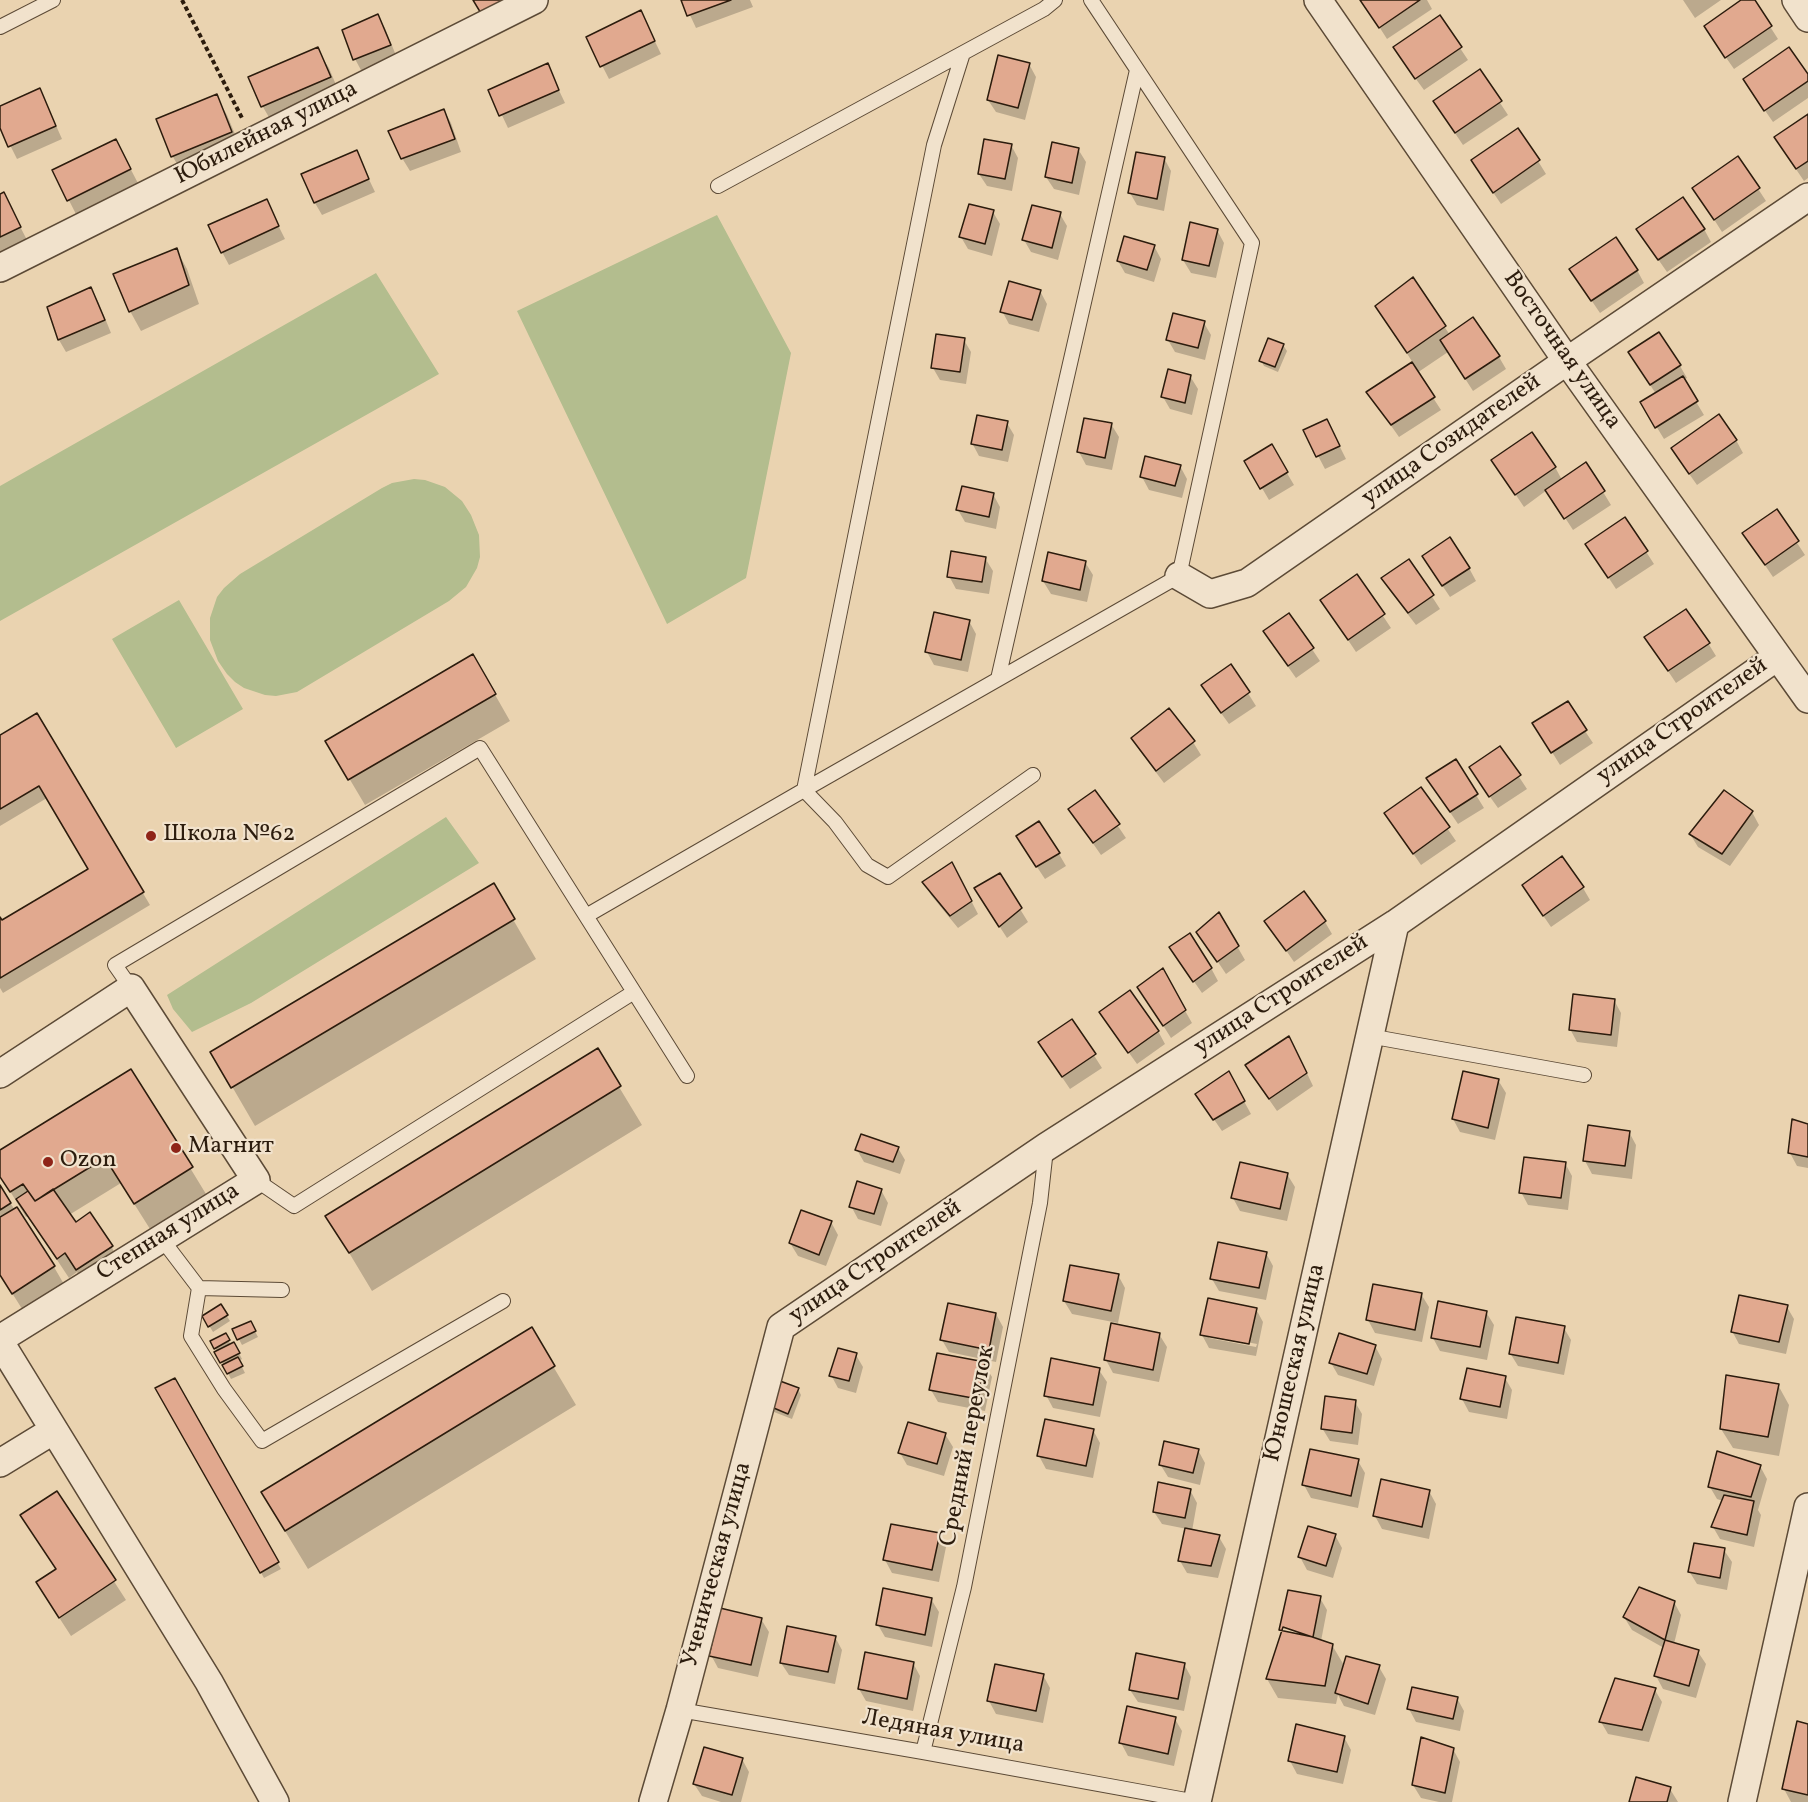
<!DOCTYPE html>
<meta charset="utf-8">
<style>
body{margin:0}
canvas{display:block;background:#ead3b0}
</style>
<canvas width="1808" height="1802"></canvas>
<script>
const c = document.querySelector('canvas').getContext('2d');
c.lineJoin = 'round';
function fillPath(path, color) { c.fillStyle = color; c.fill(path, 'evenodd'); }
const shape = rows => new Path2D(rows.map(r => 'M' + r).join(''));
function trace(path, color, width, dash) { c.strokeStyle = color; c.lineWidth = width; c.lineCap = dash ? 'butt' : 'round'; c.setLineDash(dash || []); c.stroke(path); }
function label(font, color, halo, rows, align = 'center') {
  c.font = font + ' Vollkorn,serif'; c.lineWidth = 4.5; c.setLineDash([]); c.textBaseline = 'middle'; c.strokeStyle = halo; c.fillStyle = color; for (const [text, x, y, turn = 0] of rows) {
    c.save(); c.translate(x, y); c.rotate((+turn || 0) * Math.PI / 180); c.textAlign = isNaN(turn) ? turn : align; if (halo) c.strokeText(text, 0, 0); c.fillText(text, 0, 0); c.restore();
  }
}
fillPath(shape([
 [717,215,791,353,746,578,667,624,517,311],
 [376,273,439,374,0,621,0,486],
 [414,479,425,480,445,487,462,501,471,515,479,535,480,557,477,568,466,587,449,601,297,692,276,696,265,695,244,688,235,682,227,674,218,661,210,640,210,618,217,597,224,588,240,574,382,488,392,483],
 [179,600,243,709,176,748,112,639],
 [446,817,479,863,251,1003,192,1032,173,1009,167,995]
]), '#b3bd8e');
fillPath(shape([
 [683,0,750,0,753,7,696,28],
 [1362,0,1427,0,1432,9,1387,39],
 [1683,0,1721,0,1695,18],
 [1744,0,1753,0,1778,39,1734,69,1713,39],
 [378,16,385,28,397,58,362,72,355,59],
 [647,25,661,54,609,79,588,38],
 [1460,48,1468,60,1424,90,1402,60],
 [317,49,329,68,341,97,274,126,263,107,250,77],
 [1029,64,1036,77,1025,120,996,112,988,100],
 [547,65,565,103,508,128,490,90],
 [1479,71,1508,115,1463,145,1442,114],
 [1808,77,1808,98,1773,122,1752,92],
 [216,96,227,115,242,151,184,176,173,157,158,120],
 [46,103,62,139,17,159,0,125,0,107],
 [444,110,451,123,461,152,410,171,402,158],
 [1808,116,1808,178,1804,181,1783,150],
 [116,141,141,189,79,220,54,171],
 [1011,145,1018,158,1012,191,987,186,979,174],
 [1078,149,1086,162,1079,195,1054,189,1046,177],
 [356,152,375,192,322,215,315,203],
 [1164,158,1171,171,1164,211,1137,205,1130,193],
 [1738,158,1766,201,1722,232,1694,188],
 [1538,161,1546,174,1501,204,1480,173],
 [0,196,10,207,27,240,0,254],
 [266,201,285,239,229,265,222,252],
 [993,212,1000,224,992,256,968,249,961,237],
 [1060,214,1067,226,1058,260,1031,252,1024,240],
 [1704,229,1711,242,1667,272,1646,242],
 [1217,230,1224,243,1216,278,1191,273,1183,260],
 [1154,246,1161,259,1154,282,1125,273,1118,261],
 [176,249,187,269,199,304,141,331,130,311],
 [1637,270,1644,283,1600,313,1579,282],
 [1412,279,1450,335,1499,357,1506,369,1473,391,1448,352,1417,373,1441,410,1399,437,1368,393,1413,363,1377,306],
 [91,289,98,301,111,333,66,352,59,340,49,308],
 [1040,291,1047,304,1039,332,1009,324,1002,311],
 [1204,323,1211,335,1205,360,1175,352,1168,340],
 [964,340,971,352,966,384,940,380,933,368],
 [1283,345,1287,351,1278,372,1264,366,1261,360],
 [1637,365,1680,366,1687,378,1683,380,1704,415,1664,439,1642,403,1656,394],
 [1190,376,1198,389,1192,415,1170,409,1163,397],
 [1007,423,1014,435,1008,462,979,456,972,443],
 [1111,424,1119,437,1112,470,1086,465,1079,452],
 [1305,431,1333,433,1346,459,1325,469],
 [1736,440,1743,453,1697,485,1680,461],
 [1271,446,1294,485,1269,500,1246,461],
 [1493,461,1555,467,1562,480,1586,464,1611,505,1573,530,1547,490,1524,507],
 [1180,466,1187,479,1182,498,1149,490,1142,477],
 [993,494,1000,507,996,529,965,522,958,510],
 [1776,511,1805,555,1773,577,1752,546],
 [1625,519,1654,564,1616,589,1595,557],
 [985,558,993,571,989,594,956,589,949,576],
 [1409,561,1440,609,1416,625,1390,591,1383,578],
 [1085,562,1093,575,1087,602,1051,594,1043,581],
 [1469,568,1476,581,1450,597,1431,569],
 [1357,577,1391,628,1356,652,1330,613],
 [1289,615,1320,661,1296,678,1272,644],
 [969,621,976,634,968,672,934,665,927,652],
 [1708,643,1716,656,1676,683,1654,650],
 [473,656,510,721,365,805,327,741],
 [1231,666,1256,706,1229,724,1210,698],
 [1169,710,1193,742,1201,755,1164,783,1140,751,1133,738],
 [37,715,150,905,3,993,0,988,0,920,1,922,90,870,47,798,0,826,0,737],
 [1585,731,1593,743,1560,765,1542,736],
 [1500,748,1527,789,1498,808,1478,780],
 [1455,761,1484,808,1458,824,1435,790],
 [1420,789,1456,841,1421,865,1386,814],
 [1095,792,1126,838,1101,855,1078,822],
 [1752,812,1759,825,1730,866,1698,847,1690,834],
 [1025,849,1059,854,1066,866,1045,879],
 [999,875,1028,922,1007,938,983,901],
 [959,877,978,914,958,928,931,895,924,882],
 [493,885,536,959,255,1126,212,1052],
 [1583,888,1590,900,1551,927,1531,898],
 [1219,915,1245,960,1226,974,1198,932],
 [1266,921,1325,922,1332,934,1294,962],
 [1179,960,1211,968,1218,981,1202,993],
 [1162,970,1192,1023,1171,1038,1147,1000],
 [1614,1000,1621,1013,1617,1047,1577,1042,1570,1029],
 [1072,1021,1102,1068,1070,1089,1047,1055],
 [1109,1025,1158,1031,1165,1044,1137,1064],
 [1296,1050,1313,1086,1277,1111,1254,1078],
 [131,1071,206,1194,150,1229,121,1183,69,1215,75,1224,111,1246,122,1266,88,1289,77,1272,69,1278,28,1216,26,1217,0,1175,0,1152],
 [1498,1080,1506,1093,1495,1140,1460,1132,1453,1119],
 [1235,1085,1251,1114,1222,1131,1197,1095],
 [619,1087,642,1125,372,1291,327,1216],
 [1808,1126,1808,1168,1797,1166,1790,1153],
 [1629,1132,1636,1145,1632,1179,1592,1174,1585,1161],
 [898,1148,905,1160,900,1174,864,1162,857,1150],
 [1565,1163,1572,1176,1568,1210,1528,1205,1521,1192],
 [1287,1174,1295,1187,1287,1221,1240,1211,1233,1198],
 [0,1188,54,1267,65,1286,24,1312,0,1274],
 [881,1190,888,1203,881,1226,858,1219,851,1206],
 [831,1222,838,1235,826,1266,798,1256,790,1243],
 [1266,1253,1273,1266,1266,1300,1219,1291,1212,1279],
 [1118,1275,1125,1288,1118,1323,1072,1314,1064,1301],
 [1421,1294,1429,1307,1422,1342,1375,1333,1368,1320],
 [220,1306,230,1321,213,1332,204,1317],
 [1787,1307,1794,1319,1786,1354,1739,1344,1732,1331],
 [1256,1309,1263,1322,1256,1356,1209,1348,1202,1335],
 [1209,1335,1257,1344,1256,1347,1209,1338],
 [1486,1312,1494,1325,1487,1360,1440,1351,1433,1338],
 [996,1314,1003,1327,996,1362,949,1352,942,1340],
 [250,1322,258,1337,242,1345,234,1330],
 [1564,1328,1571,1340,1564,1375,1518,1366,1510,1353],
 [531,1329,576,1405,308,1569,285,1531],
 [1159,1334,1167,1347,1159,1382,1113,1373,1106,1360],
 [225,1335,231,1345,237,1349,242,1359,239,1361,245,1373,231,1379,212,1342],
 [1375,1346,1382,1359,1374,1386,1338,1375,1331,1363],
 [856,1355,863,1367,856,1393,838,1388,831,1375],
 [984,1364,992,1377,985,1411,938,1402,931,1390],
 [1099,1370,1107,1382,1100,1417,1053,1408,1046,1395],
 [1505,1378,1512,1390,1507,1419,1469,1412,1462,1399],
 [174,1380,281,1569,264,1578,157,1389],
 [1778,1385,1789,1405,1779,1456,1733,1448,1721,1429],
 [798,1389,801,1395,792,1419,774,1412,771,1406],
 [1355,1402,1362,1414,1358,1445,1330,1441,1322,1428],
 [1093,1430,1100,1443,1093,1478,1046,1469,1039,1456],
 [945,1434,953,1447,944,1476,907,1465,900,1453],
 [1198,1450,1205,1463,1200,1485,1168,1477,1160,1464],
 [1358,1461,1365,1473,1358,1508,1311,1498,1304,1485],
 [1760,1466,1767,1479,1758,1510,1761,1515,1754,1547,1720,1539,1713,1527,1723,1501,1717,1499,1710,1487],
 [1190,1490,1197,1503,1192,1531,1219,1537,1226,1549,1218,1578,1187,1573,1180,1561,1187,1529,1162,1524,1154,1512],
 [1429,1491,1436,1504,1429,1539,1382,1529,1375,1516],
 [57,1493,126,1600,71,1636,49,1602,57,1570],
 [939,1534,946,1547,939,1582,892,1573,885,1560],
 [1335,1535,1342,1548,1333,1578,1307,1570,1300,1557],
 [1724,1550,1732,1562,1727,1590,1697,1584,1689,1571],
 [1320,1598,1327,1610,1321,1641,1332,1645,1345,1667,1379,1667,1386,1679,1375,1715,1344,1706,1338,1695,1336,1704,1278,1698,1267,1679],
 [931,1599,939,1612,932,1647,885,1637,878,1625],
 [1674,1602,1681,1615,1674,1644,1698,1652,1706,1664,1696,1698,1663,1689,1656,1676,1664,1648,1632,1630,1624,1617],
 [761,1619,769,1632,758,1677,718,1668,711,1655],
 [835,1637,842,1650,835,1684,789,1675,781,1663],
 [913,1663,920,1676,913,1711,866,1701,859,1689],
 [1184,1664,1191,1677,1184,1711,1138,1702,1130,1690],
 [1043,1675,1050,1688,1043,1723,996,1714,989,1701],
 [1655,1690,1662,1702,1649,1742,1608,1734,1601,1722],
 [1457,1698,1464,1711,1460,1731,1416,1722,1409,1709],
 [1175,1719,1182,1731,1174,1766,1128,1756,1121,1743],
 [1808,1725,1808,1802,1791,1802,1784,1789],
 [1344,1737,1351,1750,1343,1784,1297,1774,1290,1761],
 [1453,1749,1460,1762,1452,1802,1439,1802,1421,1798,1413,1785],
 [742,1759,749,1772,741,1802,721,1802,702,1796,694,1784],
 [1670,1789,1678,1802,1630,1802]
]), '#0003');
const building = shape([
 [473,0,507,0,482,15,473,0],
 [681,0,731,0,687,16,681,0],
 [1360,0,1420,0,1379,28,1360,0],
 [1741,0,1755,0,1772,26,1725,58,1704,26,1741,0],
 [641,10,655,41,600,67,586,37,641,10],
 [378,14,391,45,353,60,342,30,378,14],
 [1440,15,1462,47,1415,79,1393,47,1440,15],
 [318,47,331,77,261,107,248,77,318,47],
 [1789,47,1808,74,1808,81,1764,111,1743,79,1789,47],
 [998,55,1030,63,1018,108,987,100,998,55],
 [548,63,559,90,499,116,488,90,548,63],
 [1480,69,1502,101,1455,133,1433,101,1480,69],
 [40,88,56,126,8,147,0,128,0,106,40,88],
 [217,94,232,132,171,157,156,119,217,94],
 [444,109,455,139,401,159,388,131,444,109],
 [1808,114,1808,161,1796,169,1774,137,1808,114],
 [1518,128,1540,160,1493,193,1471,160,1518,128],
 [116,139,131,169,67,201,52,170,116,139],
 [984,139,1012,144,1005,179,978,174,984,139],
 [1052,142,1079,148,1072,183,1045,177,1052,142],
 [357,150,369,179,314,203,301,174,357,150],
 [1136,152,1165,157,1157,199,1128,193,1136,152],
 [1738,156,1760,188,1714,220,1692,188,1738,156],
 [4,192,21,227,0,237,0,194,4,192],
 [1683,197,1705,229,1658,260,1636,229,1683,197],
 [267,199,279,226,221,253,208,225,267,199],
 [969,204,994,210,985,244,959,237,969,204],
 [1032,205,1061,212,1052,248,1022,240,1032,205],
 [1190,222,1218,229,1209,266,1182,260,1190,222],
 [1124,236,1155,245,1147,270,1117,261,1124,236],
 [1616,237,1638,270,1591,301,1569,269,1616,237],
 [177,248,189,285,129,312,113,274,177,248],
 [1413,277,1446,326,1407,353,1375,306,1413,277],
 [1009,281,1041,290,1032,320,1000,312,1009,281],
 [91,287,105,320,58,340,47,307,91,287],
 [1173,313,1205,321,1198,348,1166,340,1173,313],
 [1473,317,1500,356,1465,379,1440,340,1473,317],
 [1659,332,1681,365,1650,385,1628,352,1659,332],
 [936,334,965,338,960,372,931,368,936,334],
 [1268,338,1284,344,1275,367,1259,361,1268,338],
 [1412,362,1435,397,1391,425,1366,392,1412,362],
 [1168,369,1191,375,1185,403,1161,397,1168,369],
 [1683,376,1698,401,1655,428,1640,402,1683,376],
 [1719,414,1737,440,1689,474,1671,448,1719,414],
 [977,415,1008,421,1002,450,971,444,977,415],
 [1084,418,1112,423,1105,458,1077,452,1084,418],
 [1327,419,1340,446,1316,457,1303,430,1327,419],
 [1532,432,1556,467,1515,495,1491,460,1532,432],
 [1272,444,1288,472,1260,489,1244,461,1272,444],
 [1145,456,1181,465,1175,486,1140,477,1145,456],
 [1586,462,1605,491,1564,519,1545,490,1586,462],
 [962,486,994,493,989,517,956,510,962,486],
 [1777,509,1799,541,1765,565,1742,533,1777,509],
 [1625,517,1648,551,1608,578,1585,544,1625,517],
 [1450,537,1470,568,1442,586,1422,556,1450,537],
 [951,551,986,557,982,582,947,577,951,551],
 [1048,552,1086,561,1080,590,1042,581,1048,552],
 [1409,559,1434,595,1408,613,1381,578,1409,559],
 [1357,574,1385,614,1348,640,1320,600,1357,574],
 [1686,609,1710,643,1668,671,1644,637,1686,609],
 [934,612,970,620,961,660,925,652,934,612],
 [1289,613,1314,648,1288,666,1263,631,1289,613],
 [473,654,496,694,348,780,325,741,473,654],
 [1231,664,1250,692,1221,713,1201,685,1231,664],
 [1568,701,1587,730,1551,753,1532,723,1568,701],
 [1169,708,1195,741,1156,771,1131,738,1169,708],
 [37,713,144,892,0,978,0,917,2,920,88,869,39,786,0,809,0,735,37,713],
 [1500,746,1521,775,1489,797,1469,767,1500,746],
 [1456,759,1478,794,1450,812,1426,778,1456,759],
 [1421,787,1450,827,1413,854,1384,813,1421,787],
 [1095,790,1120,824,1093,843,1068,809,1095,790],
 [1724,790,1753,811,1722,854,1689,834,1724,790],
 [1039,821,1060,853,1036,867,1016,836,1039,821],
 [1562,856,1584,887,1543,916,1522,885,1562,856],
 [952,862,972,901,950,916,922,882,952,862],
 [1000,873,1022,908,999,927,974,888,1000,873],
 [494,883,515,919,231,1088,210,1052,494,883],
 [1304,891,1326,921,1286,951,1264,921,1304,891],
 [1219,912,1239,946,1217,962,1196,932,1219,912],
 [1190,933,1212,968,1193,982,1169,947,1190,933],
 [1163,968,1186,1010,1163,1026,1137,987,1163,968],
 [1130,990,1159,1031,1128,1053,1099,1012,1130,990],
 [1573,994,1615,999,1611,1035,1569,1030,1573,994],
 [1072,1019,1096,1054,1062,1077,1038,1042,1072,1019],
 [1289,1036,1307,1073,1269,1099,1245,1065,1289,1036],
 [598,1048,621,1086,349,1253,325,1216,598,1048],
 [131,1069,193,1167,134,1204,105,1158,35,1201,23,1184,10,1192,0,1177,0,1150,131,1069],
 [1229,1071,1245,1101,1213,1120,1195,1094,1229,1071],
 [1463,1071,1499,1079,1488,1128,1452,1119,1463,1071],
 [1792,1119,1808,1124,1808,1157,1788,1153,1792,1119],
 [1588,1125,1630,1131,1625,1166,1583,1161,1588,1125],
 [861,1134,899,1147,893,1162,855,1150,861,1134],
 [1524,1157,1566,1162,1561,1198,1519,1193,1524,1157],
 [1240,1162,1288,1173,1280,1209,1231,1198,1240,1162],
 [857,1181,882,1189,874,1214,849,1207,857,1181],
 [0,1185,11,1203,0,1210,0,1185],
 [53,1189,76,1222,90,1212,113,1246,76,1270,65,1253,57,1259,16,1199,28,1191,35,1201,53,1189],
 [17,1207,55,1266,12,1294,0,1275,0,1217,17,1207],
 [801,1210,832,1221,819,1255,789,1243,801,1210],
 [1218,1242,1267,1252,1259,1288,1210,1279,1218,1242],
 [1070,1265,1119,1274,1111,1311,1063,1301,1070,1265],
 [1373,1284,1422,1293,1415,1330,1366,1320,1373,1284],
 [1739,1295,1788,1305,1779,1342,1731,1332,1739,1295],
 [1208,1298,1257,1308,1249,1344,1200,1335,1208,1298],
 [1438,1301,1487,1311,1480,1347,1431,1338,1438,1301],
 [948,1303,996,1313,989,1350,940,1340,948,1303],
 [221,1304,228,1315,208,1327,202,1316,221,1304],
 [1516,1317,1565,1326,1558,1363,1509,1354,1516,1317],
 [251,1321,256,1331,237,1340,232,1329,251,1321],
 [1111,1323,1160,1333,1153,1370,1104,1360,1111,1323],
 [532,1327,555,1366,285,1531,261,1492,532,1327],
 [226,1333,230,1340,214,1349,210,1341,226,1333],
 [1339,1333,1376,1345,1367,1374,1329,1363,1339,1333],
 [234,1342,240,1353,220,1363,214,1352,234,1342],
 [838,1348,857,1353,849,1381,829,1376,838,1348],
 [937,1353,985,1362,978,1399,929,1390,937,1353],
 [238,1357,243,1366,227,1374,222,1365,238,1357],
 [1051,1358,1100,1368,1093,1405,1044,1396,1051,1358],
 [1467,1368,1506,1376,1500,1407,1460,1399,1467,1368],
 [1726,1375,1779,1384,1768,1437,1720,1429,1726,1375],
 [175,1378,279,1562,260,1573,155,1388,175,1378],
 [780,1381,799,1388,788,1414,769,1406,780,1381],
 [1325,1396,1356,1400,1352,1433,1321,1429,1325,1396],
 [1045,1419,1094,1429,1086,1466,1037,1456,1045,1419],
 [908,1422,946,1433,937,1464,898,1453,908,1422],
 [1164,1441,1199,1449,1193,1473,1159,1465,1164,1441],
 [1310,1449,1359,1459,1351,1496,1302,1485,1310,1449],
 [1717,1451,1761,1465,1751,1497,1708,1487,1717,1451],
 [1381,1479,1430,1490,1422,1527,1373,1516,1381,1479],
 [1158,1482,1191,1489,1185,1518,1153,1512,1158,1482],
 [57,1491,116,1580,59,1618,36,1582,56,1569,20,1515,57,1491],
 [1724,1495,1754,1501,1747,1535,1711,1527,1724,1495],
 [891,1524,940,1533,932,1570,883,1560,891,1524],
 [1308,1526,1336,1534,1326,1566,1298,1557,1308,1526],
 [1185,1528,1220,1535,1211,1566,1178,1561,1185,1528],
 [1694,1543,1725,1548,1720,1578,1688,1572,1694,1543],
 [1639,1587,1675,1601,1665,1640,1623,1617,1639,1587],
 [883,1588,932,1598,925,1635,876,1625,883,1588],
 [1288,1590,1321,1596,1313,1637,1279,1630,1288,1590],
 [720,1608,762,1618,751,1665,709,1656,720,1608],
 [787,1626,836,1636,828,1672,780,1663,787,1626],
 [1283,1627,1333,1644,1325,1686,1266,1679,1283,1627],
 [1665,1640,1699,1650,1689,1686,1654,1676,1665,1640],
 [865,1652,914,1662,907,1699,858,1689,865,1652],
 [1136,1653,1185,1663,1178,1699,1129,1690,1136,1653],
 [1346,1656,1380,1665,1368,1704,1335,1693,1346,1656],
 [995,1664,1044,1674,1036,1711,987,1701,995,1664],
 [1615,1678,1656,1688,1642,1730,1599,1722,1615,1678],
 [1412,1687,1458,1697,1453,1719,1407,1709,1412,1687],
 [1127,1706,1176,1717,1168,1754,1119,1743,1127,1706],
 [1797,1721,1808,1724,1808,1795,1782,1789,1797,1721],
 [1296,1724,1345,1736,1337,1772,1288,1761,1296,1724],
 [1421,1737,1454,1748,1445,1793,1412,1785,1421,1737],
 [704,1747,743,1758,732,1795,693,1784,704,1747],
 [1636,1777,1671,1787,1667,1802,1629,1802,1636,1777]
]);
fillPath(building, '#e1a98f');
trace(building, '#2c1c0d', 1.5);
const service = shape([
 [0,27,53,0],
 [963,53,934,145,804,790,1179,576,1252,243,1091,0],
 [718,186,1044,9,1055,0],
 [998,679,1137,70],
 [586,916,804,790,835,822,867,865,888,877,1033,775],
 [131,988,115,965,480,748,687,1076],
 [1369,1036,1584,1075],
 [256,1180,294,1206,634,992],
 [161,1238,199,1288,282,1290],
 [199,1288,191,1336,224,1389,262,1441,503,1301],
 [680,1710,923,1752,1197,1802],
 [923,1752,964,1587,1040,1203,1046,1149]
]);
const minor = shape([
 [1318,0,1567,361,1808,699],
 [1796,0,1808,18],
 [0,268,534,0],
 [1179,576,1210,594,1247,583,1567,361,1808,197],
 [0,1074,131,988,256,1180,0,1339],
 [0,1342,209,1682,275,1802],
 [0,1463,54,1430],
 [653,1802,680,1710,781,1327,1046,1147,1395,924,1777,657],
 [1197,1802,1395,924],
 [1742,1802,1808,1507]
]);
trace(service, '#5c4a36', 16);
trace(minor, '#5c4a36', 30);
trace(shape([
 [182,0,243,120]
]), '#2c1c0d', 4, [4.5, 3]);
trace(service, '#f1e2cc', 14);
trace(minor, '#f1e2cc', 27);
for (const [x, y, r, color] of [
 [151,836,6,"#8f2418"],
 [176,1148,6,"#8f2418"],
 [48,1162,6,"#8f2418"]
]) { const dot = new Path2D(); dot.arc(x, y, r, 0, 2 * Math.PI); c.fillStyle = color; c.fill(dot); trace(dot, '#f1e2cc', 2); }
label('24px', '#2c1c0d', '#f1e2cc', [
 ["Юбилейная улица",267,134,-27],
 ["Восточная улица",1561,351,55],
 ["улица Созидателей",1452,441,-35],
 ["улица Строителей",1683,722,-35],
 ["улица Строителей",1282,996,-33],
 ["Степная улица",169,1233,-32],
 ["улица Строителей",876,1263,-34],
 ["Юношеская улица",1296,1363,-77],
 ["Средний переулок",969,1446,-79],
 ["Ученическая улица",718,1565,-75],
 ["Ледяная улица",943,1733,10]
]);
label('24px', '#2c1c0d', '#f1e2cc', [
 ["Школа №62",163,836],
 ["Магнит",188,1148],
 ["Ozon",60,1162]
], 'left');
</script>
